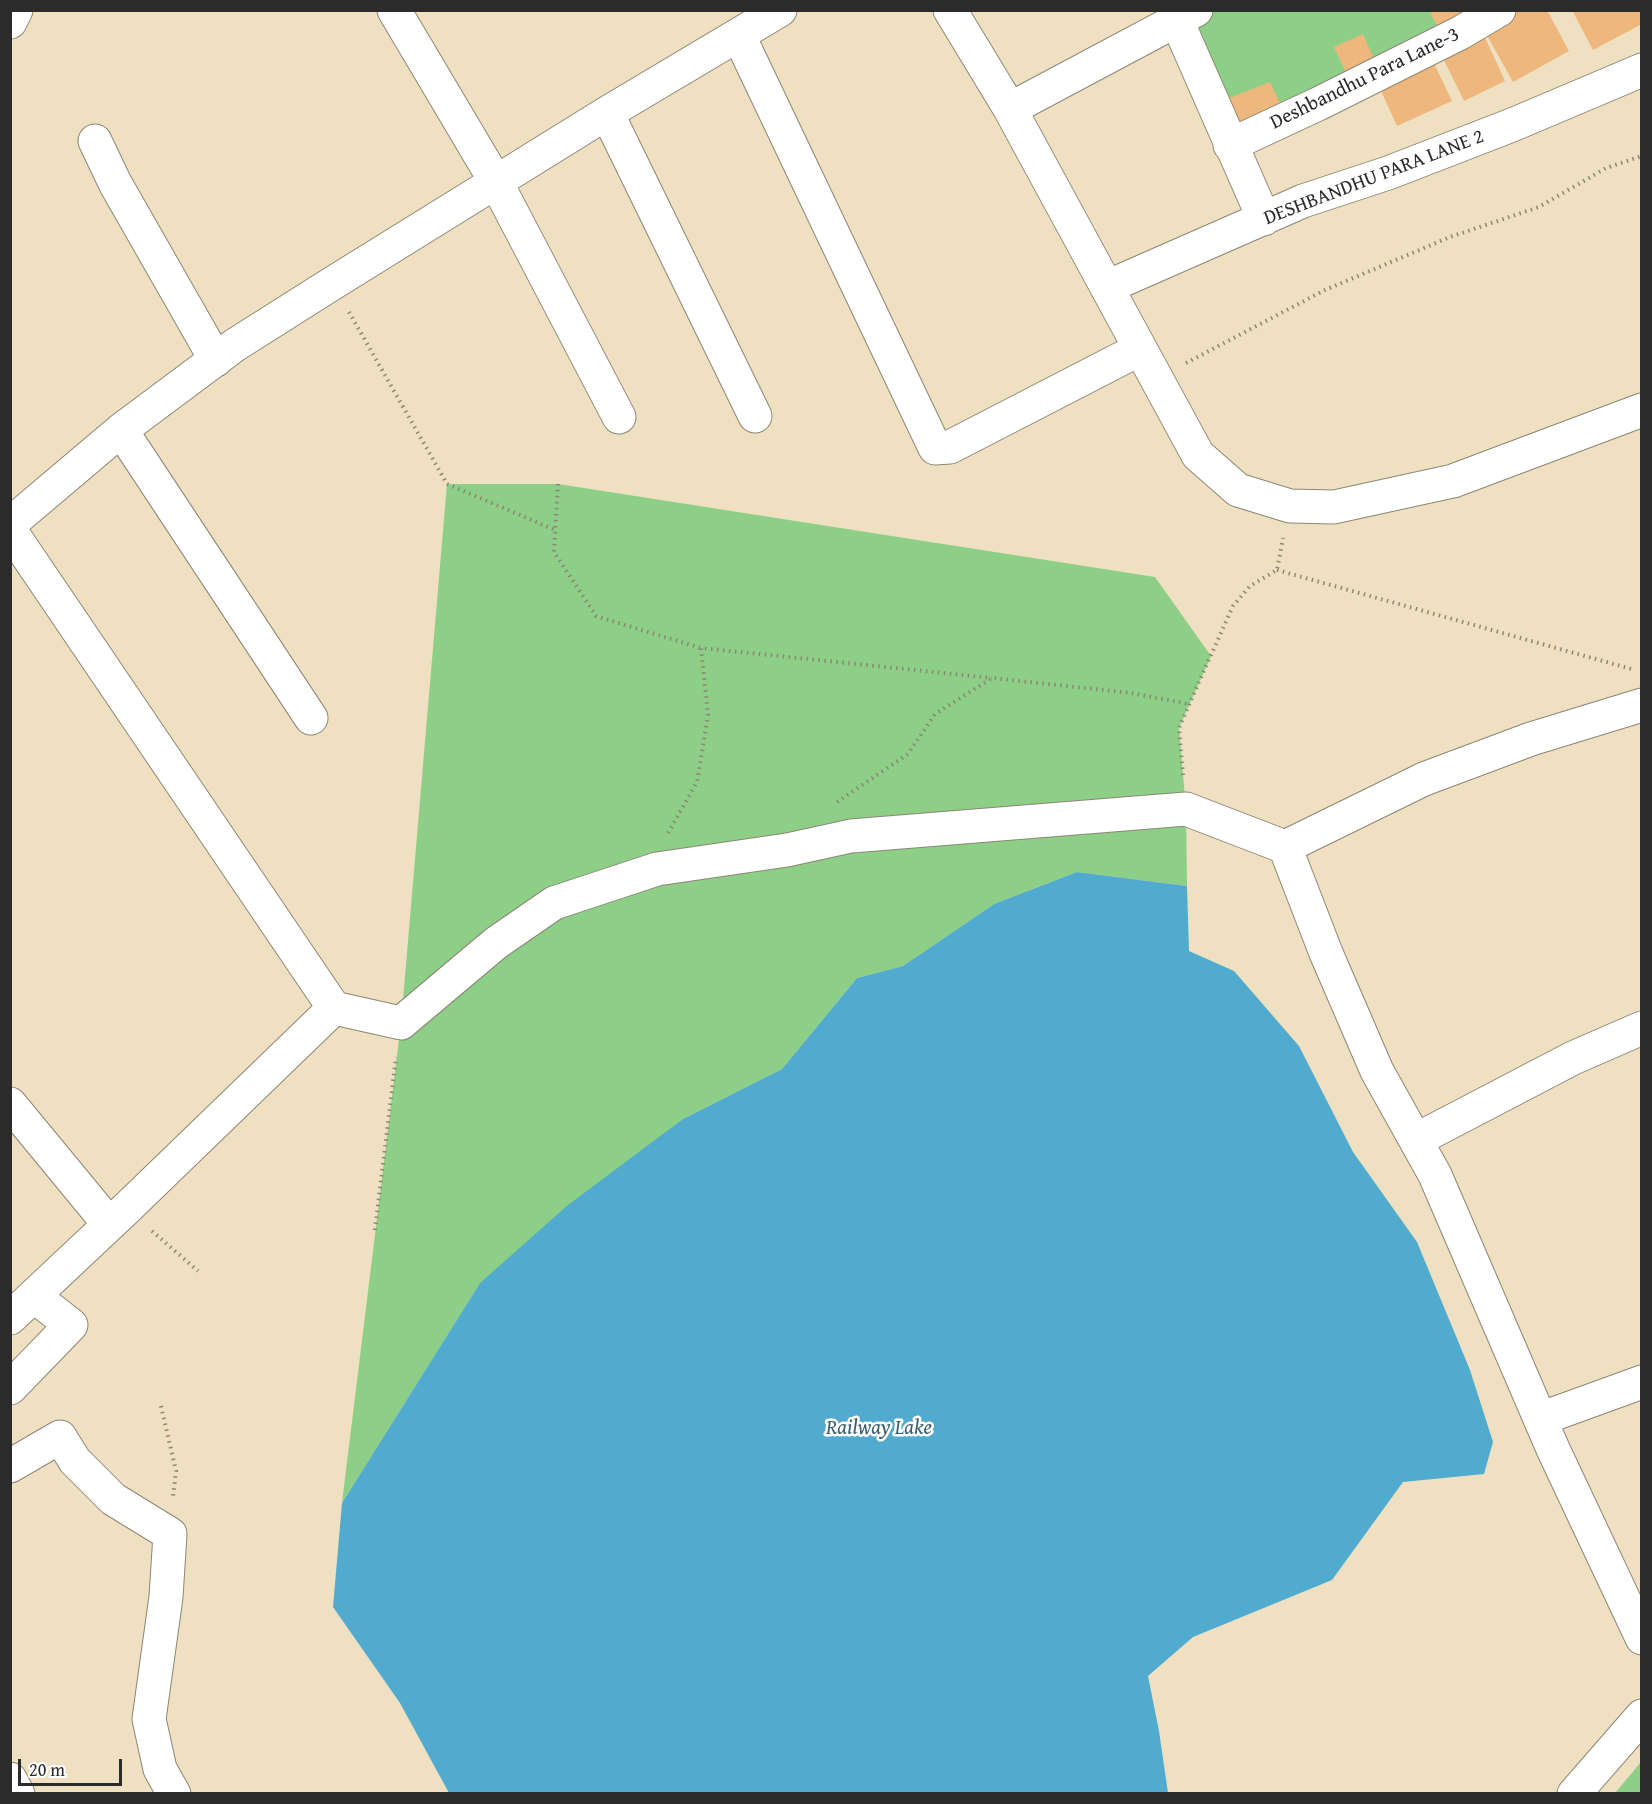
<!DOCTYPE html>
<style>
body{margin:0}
#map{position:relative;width:1652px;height:1804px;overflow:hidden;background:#eee0c0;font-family:"Gentium Book Plus",serif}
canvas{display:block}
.frame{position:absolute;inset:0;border:12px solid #2b2b2b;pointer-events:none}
.scale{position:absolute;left:18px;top:1759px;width:104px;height:27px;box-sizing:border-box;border:3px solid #2b2b2b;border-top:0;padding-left:8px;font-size:18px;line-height:21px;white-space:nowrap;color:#2b2b2b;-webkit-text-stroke:4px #fff;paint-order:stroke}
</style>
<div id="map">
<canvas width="1652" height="1804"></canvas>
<div class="frame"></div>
<div class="scale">20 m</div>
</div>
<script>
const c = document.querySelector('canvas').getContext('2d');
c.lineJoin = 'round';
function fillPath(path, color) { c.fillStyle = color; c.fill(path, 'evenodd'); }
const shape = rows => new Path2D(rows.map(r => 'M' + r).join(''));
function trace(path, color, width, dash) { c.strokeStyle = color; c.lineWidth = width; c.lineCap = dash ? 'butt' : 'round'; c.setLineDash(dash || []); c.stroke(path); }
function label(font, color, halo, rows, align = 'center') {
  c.font = font + ' "Gentium Book Plus",serif'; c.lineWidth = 5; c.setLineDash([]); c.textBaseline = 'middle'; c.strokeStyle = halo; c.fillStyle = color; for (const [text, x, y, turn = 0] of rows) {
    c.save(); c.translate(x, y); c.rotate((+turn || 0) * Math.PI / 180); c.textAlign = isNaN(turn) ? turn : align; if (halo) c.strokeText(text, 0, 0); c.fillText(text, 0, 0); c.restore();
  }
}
fillPath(shape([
 [1201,10,1497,11,1232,143,1179,23],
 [447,484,558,484,1155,577,1211,656,1179,728,1186,809,1187,886,1077,872,994,904,903,966,857,978,782,1069,683,1119,480,1283,342,1503,401,1023],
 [1641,1762,1641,1793,1615,1793]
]), '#8dcf87');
fillPath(shape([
 [1077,872,1187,886,1189,951,1234,971,1299,1046,1353,1152,1417,1242,1470,1370,1493,1442,1484,1474,1403,1482,1332,1580,1193,1637,1148,1676,1159,1731,1168,1793,449,1793,400,1703,333,1607,342,1503,480,1283,568,1205,683,1119,782,1069,857,978,903,966,994,904]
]), '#51abcf');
fillPath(shape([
 [1429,10,1473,10,1440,32],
 [1519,10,1547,10,1569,51,1513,82,1484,30],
 [1572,10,1642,10,1642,24,1593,50],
 [1482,31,1505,81,1464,101,1440,52],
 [1363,34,1380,72,1352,86,1334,47],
 [1430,55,1452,101,1397,126,1376,80],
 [1270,82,1286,116,1235,139,1219,102]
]), '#eeb77d');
const minor = shape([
 [394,10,496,182,619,417],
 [950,10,1010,109,1196,10],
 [1177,21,1264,219],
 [10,22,16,10],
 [739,36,935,448,950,447,1140,349],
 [1010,109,1198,455,1238,490,1290,506,1334,507,1453,481,1642,410],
 [607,113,755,416],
 [95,141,115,183,216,360],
 [1230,145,1318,104,1460,33,1499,10],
 [1107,287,1303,201,1388,173,1512,125,1642,70],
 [121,430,311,718],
 [10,524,121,430,235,345,333,283,607,113,780,10],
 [10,530,334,1008,401,1023,496,943,554,903,657,869,787,850,851,836,1186,809,1285,847,1326,953,1377,1071,1435,1175,1553,1449,1642,1638],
 [1285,847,1424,779,1531,739,1642,705],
 [10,1104,109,1224],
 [1416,1140,1573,1058,1642,1028],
 [10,1318,126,1209,334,1008],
 [10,1388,71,1325,34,1296],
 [1540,1419,1642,1382],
 [10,1466,60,1437,75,1461,113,1499,170,1534,166,1597,149,1719,160,1769,174,1794],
 [10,1779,18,1794],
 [1574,1794,1642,1716]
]);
trace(minor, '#8c8676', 35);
trace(shape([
 [349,312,447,484,555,530],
 [1186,363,1325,290,1450,237,1539,207,1606,168,1642,156],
 [558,484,554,552,596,616,701,648],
 [1277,570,1635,670],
 [1183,775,1179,728,1198,684,1233,606,1250,586,1277,570,1283,538],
 [837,802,908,754,935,714,992,678,1131,693,1189,704],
 [668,833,697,782,708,715,701,648,992,678],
 [375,1230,396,1057],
 [152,1231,198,1271],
 [161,1406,176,1471,173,1497]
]), '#8c8676', 4, [1.5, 4.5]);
trace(minor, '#fff', 33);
label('20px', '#2b2b2b', '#fff', [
 ["Deshbandhu Para Lane-3",1365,79,-26],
 ["DESHBANDHU PARA LANE 2",1374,178,-21]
]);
label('italic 21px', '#3a5e6d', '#fff', [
 ["Railway Lake",879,1429]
]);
</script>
